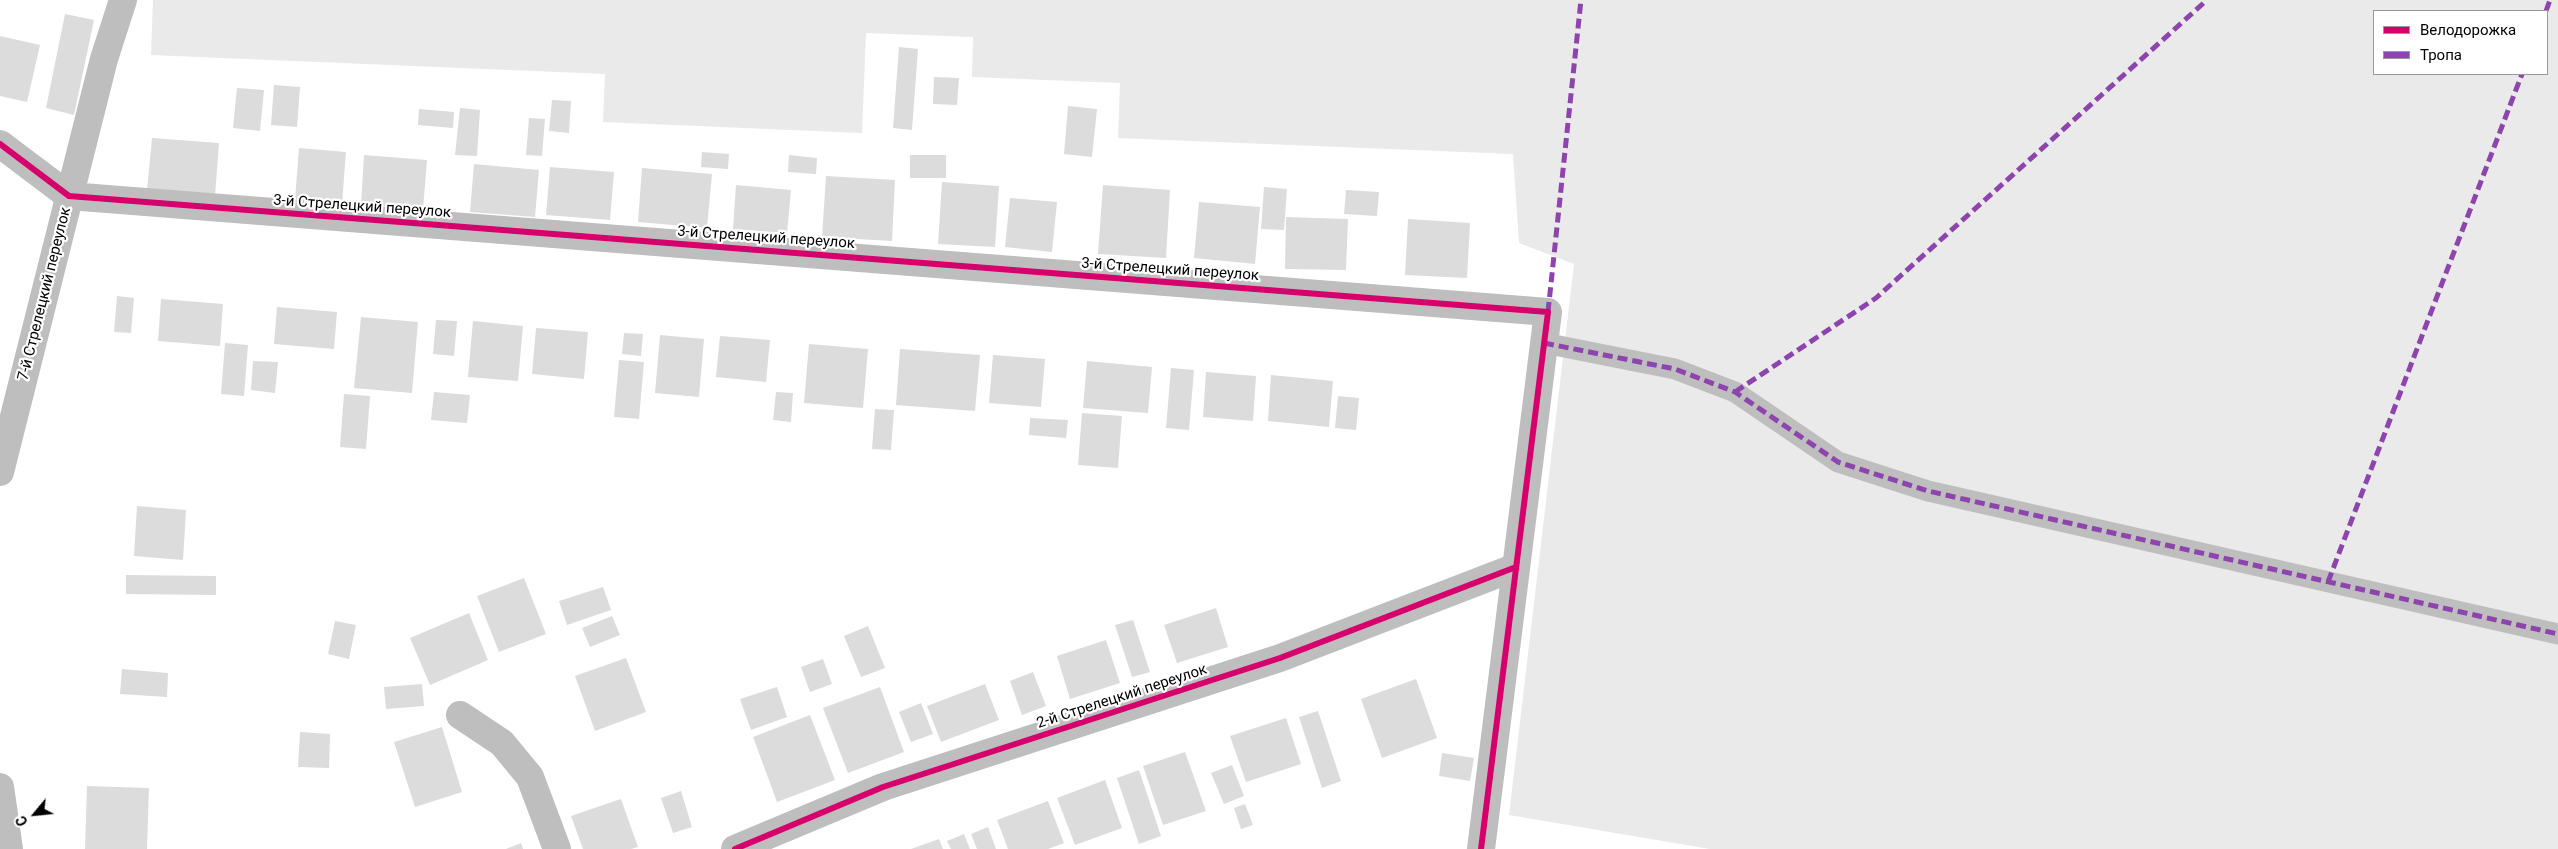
<!DOCTYPE html>
<meta charset="utf-8">
<style>
body{margin:0}
#map{position:relative;width:2558px;height:849px;overflow:hidden;background:#fff;font-family:Roboto,sans-serif}
canvas{display:block}
.legend{position:absolute;left:2373px;top:10px;width:175px;height:65px;box-sizing:border-box;background:#fff;border:1px solid #999;margin:0;padding:6px 9px;list-style:none;font-size:15px;color:#000}
.legend li{display:flex;align-items:center;gap:10px;height:25px}
.legend b{width:25px;border:1px solid #999}
.north{position:absolute;left:10px;top:789px;width:50px;height:50px;-webkit-text-stroke:4px #fff;paint-order:stroke;rotate:242deg;font-size:14px;font-weight:700;line-height:20px;text-align:center;color:#000}
.north::after{content:'';display:block;margin:auto;width:18px;height:22px;background:#000;clip-path:polygon(50% 0,100% 100%,50% 72%,0 100%)}
</style>
<div id="map">
<canvas width="2558" height="849"></canvas>
<ul class="legend">
<li><b style="height:6px;background:#d6006c"></b>Велодорожка</li>
<li><b style="height:6px;background:#8e44ad"></b>Тропа</li>
</ul>
<div class="north">С</div>
</div>
<script>
const c = document.querySelector('canvas').getContext('2d');
c.lineJoin = 'round';
function fillPath(path, color) { c.fillStyle = color; c.fill(path, 'evenodd'); }
const shape = rows => new Path2D(rows.map(r => 'M' + r).join(''));
function trace(path, color, width, dash) { c.strokeStyle = color; c.lineWidth = width; c.lineCap = dash ? 'butt' : 'round'; c.setLineDash(dash || []); c.stroke(path); }
function label(font, color, halo, rows, align = 'center') {
  c.font = font + ' Roboto,sans-serif'; c.lineWidth = 4.5; c.setLineDash([]); c.textBaseline = 'middle'; c.strokeStyle = halo; c.fillStyle = color; for (const [text, x, y, turn = 0] of rows) {
    c.save(); c.translate(x, y); c.rotate((+turn || 0) * Math.PI / 180); c.textAlign = isNaN(turn) ? turn : align; if (halo) c.strokeText(text, 0, 0); c.fillText(text, 0, 0); c.restore();
  }
}
fillPath(shape([
 [153,0,2558,0,2558,849,1710,849,1509,815,1574,264,1519,243,1513,154,1118,138,1120,83,972,77,973,37,866,33,862,133,603,122,605,74,151,55],
 [2374,11,2547,11,2547,74,2374,74]
]), '#eaeaea');
fillPath(shape([
 [65,14,94,20,74,115,46,108],
 [0,36,40,45,27,102,0,96],
 [899,47,918,49,912,130,893,128],
 [934,77,959,78,957,105,933,104],
 [274,85,300,87,297,127,271,125],
 [237,88,264,90,260,131,233,128],
 [552,100,571,101,569,133,549,131],
 [1068,106,1097,109,1092,157,1064,154],
 [460,108,480,110,477,156,455,155],
 [419,109,454,112,453,128,418,125],
 [529,118,545,119,542,156,526,155],
 [152,138,219,143,215,196,147,190],
 [299,148,346,152,342,204,295,200],
 [702,152,729,154,728,169,701,167],
 [364,155,427,160,423,209,361,204],
 [789,155,817,158,816,174,788,172],
 [910,155,946,155,946,178,910,178],
 [474,164,539,170,535,217,470,212],
 [550,167,614,172,610,220,546,215],
 [642,168,712,174,707,228,638,222],
 [826,176,895,180,892,241,822,237],
 [942,182,999,186,995,247,938,244],
 [736,185,791,190,787,233,733,229],
 [1103,185,1170,190,1166,258,1098,254],
 [1264,187,1287,189,1284,230,1261,229],
 [1346,190,1379,192,1377,216,1344,214],
 [1010,198,1057,202,1052,252,1005,247],
 [1199,202,1260,207,1255,264,1194,258],
 [1286,217,1348,219,1346,270,1285,269],
 [1408,219,1470,223,1467,278,1405,275],
 [117,296,134,298,131,333,114,332],
 [161,299,223,304,220,346,158,341],
 [277,307,337,312,334,349,274,344],
 [361,317,418,322,412,393,354,388],
 [436,320,457,321,454,356,433,354],
 [473,321,523,326,518,381,468,377],
 [536,328,588,332,584,379,532,374],
 [624,333,643,334,641,356,622,354],
 [660,335,704,339,699,397,655,393],
 [720,336,770,340,766,382,716,377],
 [225,343,248,345,244,396,221,394],
 [809,344,868,349,863,408,804,403],
 [900,349,980,355,975,411,896,405],
 [993,355,1045,359,1041,407,989,403],
 [619,360,644,362,639,419,614,417],
 [253,361,278,362,275,393,251,390],
 [1087,361,1152,367,1148,413,1083,408],
 [1171,368,1194,370,1189,430,1166,428],
 [1206,372,1256,376,1253,421,1203,417],
 [1271,375,1333,381,1329,427,1268,421],
 [434,392,470,395,467,423,431,420],
 [776,392,793,393,791,422,773,420],
 [344,394,370,396,366,449,340,447],
 [1338,396,1359,398,1356,430,1335,428],
 [875,409,894,410,891,450,872,449],
 [1082,413,1122,416,1118,468,1078,465],
 [1030,418,1068,420,1066,438,1029,435],
 [137,506,186,510,183,560,134,556],
 [126,575,216,576,216,595,126,594],
 [524,578,546,634,499,652,477,596],
 [603,587,611,610,567,625,559,601],
 [1216,608,1228,647,1177,663,1164,625],
 [469,613,488,660,430,685,410,638],
 [612,616,620,635,590,647,582,628],
 [1133,620,1150,672,1132,677,1115,625],
 [335,621,356,625,349,659,328,654],
 [868,626,885,668,861,677,844,636],
 [1106,640,1120,683,1070,699,1057,656],
 [626,658,646,712,595,731,575,676],
 [823,659,832,684,810,692,801,667],
 [122,669,168,673,167,697,120,694],
 [1033,672,1046,706,1022,715,1010,681],
 [1416,679,1437,738,1382,758,1361,699],
 [422,684,424,706,386,709,384,687],
 [985,684,999,720,941,742,927,706],
 [777,687,787,717,751,730,740,699],
 [880,687,904,752,848,773,823,708],
 [921,703,933,734,911,742,899,712],
 [1318,711,1341,781,1322,788,1299,717],
 [810,715,835,780,777,802,753,737],
 [1286,718,1301,764,1246,782,1230,736],
 [442,727,462,792,415,807,394,742],
 [300,732,330,734,329,768,298,767],
 [1185,752,1206,811,1163,825,1143,766],
 [1442,753,1474,758,1470,781,1439,776],
 [1232,765,1244,796,1224,804,1211,773],
 [1139,770,1161,836,1139,844,1117,778],
 [1105,780,1122,828,1075,845,1057,798],
 [87,786,149,788,147,849,85,849],
 [681,791,692,827,673,833,661,798],
 [621,799,638,847,631,849,583,849,571,816],
 [1048,801,1064,843,1048,849,1008,849,997,820],
 [1245,804,1253,825,1241,829,1234,808],
 [988,827,996,849,977,849,971,834],
 [964,834,970,849,951,849,947,841],
 [939,839,943,849,911,849],
 [521,843,523,849,506,849]
]), '#dcdcdc');
trace(shape([
 [1544,343,1675,369,1735,392,1838,462,1928,491,2558,634]
]), '#bebebe', 21);
trace(shape([
 [0,144,69,196,1548,312,1481,849],
 [0,472,104,59,123,0],
 [460,715,502,743,530,777,557,849],
 [0,787,9,849],
 [735,849,883,787,1280,658,1516,567]
]), '#bebebe', 28);
trace(shape([
 [2546,11,2550,0],
 [1548,312,1581,0],
 [1544,343,1675,369,1735,392,1838,462,1928,491,2558,634],
 [1735,392,1876,298,2207,0],
 [2328,582,2522,74]
]), '#8e44ad', 5, [10, 5]);
trace(shape([
 [0,144,69,196,1548,312,1481,849],
 [735,849,883,787,1280,658,1516,567]
]), '#d6006c', 6);
label('15px', '#000', '#fff', [
 ["3-й Стрелецкий переулок",362,207,4],
 ["3-й Стрелецкий переулок",766,238,4],
 ["3-й Стрелецкий переулок",1170,270,4],
 ["7-й Стрелецкий переулок",45,294,-76],
 ["2-й Стрелецкий переулок",1122,697,-18]
]);
</script>
